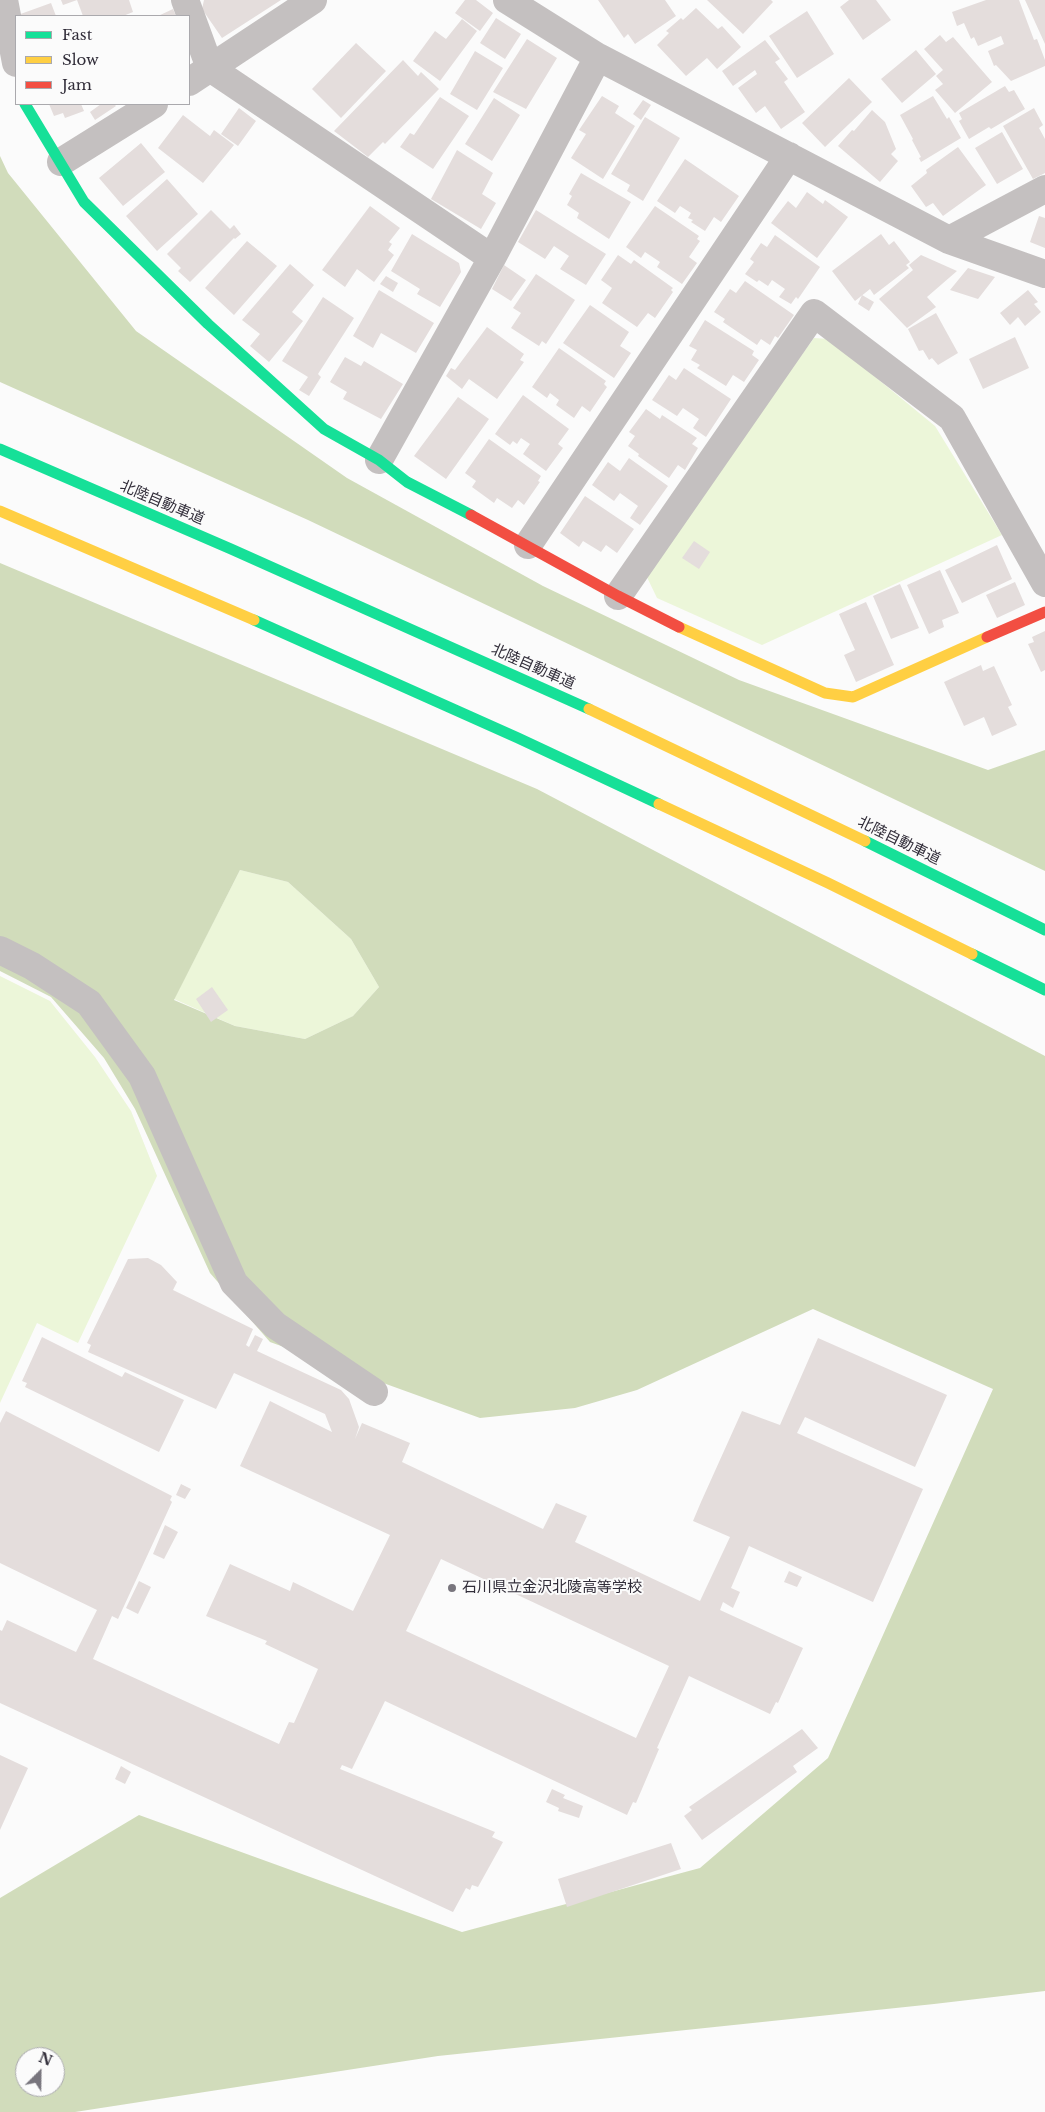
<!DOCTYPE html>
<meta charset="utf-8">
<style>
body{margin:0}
#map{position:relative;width:1045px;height:2112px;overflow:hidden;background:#fbfbfb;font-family:"Libre Baskerville",serif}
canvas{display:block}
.legend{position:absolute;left:15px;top:15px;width:175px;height:90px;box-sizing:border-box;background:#fbfbfb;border:1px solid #aaa9ad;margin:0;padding:6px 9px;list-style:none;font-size:15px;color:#312d39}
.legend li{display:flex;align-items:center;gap:10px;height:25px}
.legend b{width:25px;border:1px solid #aaa9ad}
.north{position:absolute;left:15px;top:2047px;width:50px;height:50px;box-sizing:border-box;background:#fbfbfb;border:1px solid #aaa9ad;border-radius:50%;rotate:23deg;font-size:14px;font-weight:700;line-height:20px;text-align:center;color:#312d39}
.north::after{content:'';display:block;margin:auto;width:18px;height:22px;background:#78757d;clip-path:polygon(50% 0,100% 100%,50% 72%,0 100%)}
</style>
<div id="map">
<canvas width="1045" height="2112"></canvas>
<ul class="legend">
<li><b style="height:6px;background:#16e098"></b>Fast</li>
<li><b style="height:6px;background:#ffcf43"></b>Slow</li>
<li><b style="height:6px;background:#f24e42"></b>Jam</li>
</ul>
<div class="north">N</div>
</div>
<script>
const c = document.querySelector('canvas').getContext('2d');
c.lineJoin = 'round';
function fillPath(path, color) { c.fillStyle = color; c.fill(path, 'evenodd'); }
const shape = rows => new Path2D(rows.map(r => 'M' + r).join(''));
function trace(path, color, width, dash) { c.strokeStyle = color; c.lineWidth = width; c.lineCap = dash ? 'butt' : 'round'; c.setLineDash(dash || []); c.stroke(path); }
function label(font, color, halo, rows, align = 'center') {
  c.font = font + ' "Libre Baskerville","Noto Sans JP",serif'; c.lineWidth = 4; c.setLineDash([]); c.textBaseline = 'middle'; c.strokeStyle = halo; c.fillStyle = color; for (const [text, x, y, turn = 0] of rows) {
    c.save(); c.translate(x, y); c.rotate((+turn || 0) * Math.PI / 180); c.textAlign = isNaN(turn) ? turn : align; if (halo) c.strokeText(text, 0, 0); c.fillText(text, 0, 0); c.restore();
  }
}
fillPath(shape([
 [814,338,829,339,935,426,1002,535,762,645,657,598,644,571],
 [240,870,288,882,351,939,379,987,353,1016,305,1039,235,1026,174,999],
 [0,976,50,1001,95,1057,131,1111,157,1176,78,1343,37,1323,0,1403]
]), '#ecf6d9');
fillPath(shape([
 [0,156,8,173,136,331,347,478,543,586,739,680,988,770,1045,750,1045,871,308,520,0,382],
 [0,563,537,789,1045,1056,1045,1991,934,2004,438,2056,75,2112,0,2112,0,1898,139,1815,462,1932,700,1868,828,1758,993,1389,813,1309,637,1390,575,1408,480,1418,270,1342,210,1273,135,1109,104,1058,51,997,0,971],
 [240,870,288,882,351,939,379,987,353,1016,305,1039,235,1026,174,1000],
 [25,2057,55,2057,55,2087,25,2087]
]), '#d1dcbb');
fillPath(shape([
 [61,0,77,0,63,5],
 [77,0,129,0,133,12,123,16,83,16],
 [204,0,281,0,222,38,202,9],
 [465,0,476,0,493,13,480,31,455,13],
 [598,0,665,0,676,16,635,44,628,34,624,38],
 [707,0,771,0,773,2,743,34],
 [849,0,876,0,891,20,863,40,840,7],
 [986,0,1019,0,1034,40,1037,39,1045,60,1045,66,1011,81,996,65,994,66,988,51,1004,44,1001,36,978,46,974,37,971,39,964,23,957,26,952,12],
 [1025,0,1045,0,1045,44],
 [51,3,56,16,15,16],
 [696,8,718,29,722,26,741,47,717,69,707,58,686,76,657,45,669,33,666,31,681,18,683,20],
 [173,9,176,16,158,16],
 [807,11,834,54,797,78,769,36],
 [496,18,521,34,505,59,480,43],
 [462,19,477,31,440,81,413,61,435,31,446,39],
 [940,35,946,42,953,37,992,82,955,113,935,90,943,84,936,76,943,70,924,49],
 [527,39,557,58,526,109,493,92],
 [765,40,780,59,775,62,788,79,784,82,805,112,781,129,765,106,756,113,738,88,757,74,755,70,733,86,722,71],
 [356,43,386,71,341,118,312,89],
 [916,50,936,74,902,103,881,79],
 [475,51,503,68,477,110,450,94],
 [403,60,418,76,421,72,439,89,385,144,383,142,368,157,334,131],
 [849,78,872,102,825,147,802,123],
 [1005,86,1009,92,1014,90,1025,109,991,129,989,127,969,139,959,121,962,119,959,113],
 [602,96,619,106,615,113,635,126,603,179,571,158,586,134,579,130],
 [933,96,947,119,949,117,961,138,921,162,919,158,921,157,912,140,913,139,900,115],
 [440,97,469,116,433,169,400,147,410,133,414,135],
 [494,98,520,115,492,161,465,144],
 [643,100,651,105,641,120,633,114],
 [49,104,81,104,84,111,65,118,63,113,54,116],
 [101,104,114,104,116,106,95,120,90,112],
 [239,108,256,121,238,146,221,134],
 [1034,108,1043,125,1039,128,1045,139,1045,173,1033,179,1003,126],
 [872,110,885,122,896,149,891,154,898,161,880,182,838,146,852,130,854,131],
 [183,115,210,136,214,130,234,145,203,183,158,148],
 [645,117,680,138,643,201,627,191,630,185,611,174],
 [1002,132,1023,169,997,184,975,148],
 [141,143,165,172,123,206,99,178],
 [958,147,986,185,943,216,933,203,926,207,911,186,927,173,926,170],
 [457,150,493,173,482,194,496,203,481,229,431,199],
 [685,159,739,196,721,222,714,217,705,231,691,222,693,220,688,218,691,213,680,206,675,213,657,201],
 [581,173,631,202,609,239,577,218,579,213,567,205,572,196,569,194],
 [167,179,198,214,157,251,126,216],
 [807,192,823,204,825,200,848,217,817,258,771,223,788,201,796,208],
 [370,206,400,228,389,242,392,244,388,250,394,255,374,282,357,269,345,287,322,270],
 [655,206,699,236,697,239,700,241,689,257,697,263,682,284,657,267,660,262,645,252,641,258,626,247],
 [211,210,230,229,234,225,241,234,235,239,234,238,190,282,178,271,181,268,167,254],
 [536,210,606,254,586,285,560,269,569,256,554,246,545,259,518,242],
 [1039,216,1045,218,1045,248,1030,242],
 [412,234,459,263,461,272,440,307,417,294,420,289,391,271],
 [881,234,889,245,894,241,910,262,906,265,909,268,874,295,870,289,855,301,832,271],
 [775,235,820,267,798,299,796,297,791,304,779,297,785,289,772,280,768,286,759,280,757,282,745,274,754,262,750,259,761,243,767,247],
 [247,241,277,266,234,315,205,288],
 [618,255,631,264,634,260,673,288,671,290,673,292,655,318,648,313,637,327,602,303,612,288,601,280],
 [921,255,957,271,927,297,936,307,907,328,879,299,913,270,909,265],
 [290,264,314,285,292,312,303,321,269,362,250,346,260,334,242,320],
 [504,265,526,280,511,301,492,289],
 [968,268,995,277,978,299,950,290],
 [536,274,575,300,546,344,542,341,539,346,511,328,521,313,513,308],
 [386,276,398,283,393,292,380,284],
 [745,281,794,315,778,338,775,336,770,345,761,339,757,345,723,322,725,319,714,312,730,289,736,293],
 [379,290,434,323,416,353,381,333,373,348,353,336],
 [1028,290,1038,302,1034,304,1041,312,1025,326,1018,317,1010,325,1000,313],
 [862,295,874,302,869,311,858,304],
 [323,297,354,318,318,374,321,377,309,396,299,390,308,377,282,361],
 [590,305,629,332,620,346,631,353,614,378,563,343],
 [936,313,958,353,938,365,932,358,929,360,923,350,919,351,908,329],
 [705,320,754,351,752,355,759,360,744,382,733,375,726,386,697,368,700,365,691,360,697,350,689,346],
 [487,327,524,354,520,360,524,362,497,399,469,379,462,389,446,376,451,368,455,370],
 [1015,337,1029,368,983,389,969,359],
 [559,348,606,381,604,384,607,387,590,412,582,406,574,418,556,405,559,400,550,393,547,398,532,387],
 [345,357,361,366,364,361,403,384,381,419,343,399,347,392,330,382],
 [684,368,731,399,706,437,693,428,699,419,683,408,677,416,652,400,669,375,676,380],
 [523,395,569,429,558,444,563,448,546,471,523,454,530,444,521,438,517,444,513,441,510,445,495,434],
 [458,397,489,419,446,479,414,456],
 [646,409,660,419,662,415,697,438,692,444,698,448,685,470,678,465,669,478,638,456,639,454,628,446,635,436,629,432],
 [489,439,541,476,538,481,540,482,524,505,518,500,512,508,497,498,494,503,472,487,476,481,465,473],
 [629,458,668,486,640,525,630,518,638,506,620,493,614,501,592,485,608,462,620,471],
 [585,496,634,529,617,553,606,545,601,552,583,541,579,547,560,533],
 [694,541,710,552,699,569,682,558],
 [997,545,1012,579,962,603,945,570],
 [940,570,959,613,942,620,944,627,929,634,907,585],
 [1015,582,1025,605,997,618,986,595],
 [900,584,919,628,891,639,873,596],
 [866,602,894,665,856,682,844,655,855,650,839,614],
 [1045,631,1045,670,1041,672,1028,644,1034,642,1032,637],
 [981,665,983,671,994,666,1012,705,1008,707,1017,725,992,736,984,717,964,726,944,682],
 [212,987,228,1010,211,1022,196,999],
 [148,1258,161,1265,177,1282,173,1290,253,1329,246,1345,249,1347,255,1335,263,1339,257,1351,341,1390,349,1399,359,1427,355,1439,362,1423,410,1443,402,1462,543,1529,556,1503,587,1516,575,1542,700,1601,730,1537,693,1521,701,1502,742,1411,780,1425,818,1338,947,1395,915,1467,805,1417,797,1433,923,1489,873,1602,749,1546,731,1588,740,1592,733,1608,723,1602,720,1610,803,1648,778,1703,776,1702,770,1714,689,1676,657,1748,659,1749,636,1803,633,1802,627,1815,385,1701,352,1769,342,1765,340,1769,495,1832,492,1837,503,1842,478,1887,472,1885,470,1890,466,1888,453,1912,0,1703,0,1630,2,1631,7,1620,76,1652,97,1610,0,1563,0,1423,6,1411,172,1496,170,1500,172,1502,118,1619,112,1616,93,1659,279,1744,289,1722,294,1723,318,1669,265,1644,267,1641,206,1616,230,1564,290,1591,293,1582,353,1611,390,1535,240,1466,270,1401,332,1432,325,1414,234,1373,216,1409,88,1352,91,1345,87,1343,128,1259],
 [441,1559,669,1666,636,1738,406,1631],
 [42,1337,122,1377,125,1372,184,1400,159,1452,25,1387,27,1383,22,1381],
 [181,1484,191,1489,185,1499,176,1495],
 [165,1525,178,1532,164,1559,153,1554],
 [789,1571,802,1577,797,1587,784,1582],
 [139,1581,151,1587,138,1614,126,1608],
 [802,1729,818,1748,793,1766,797,1772,702,1840,684,1816,692,1810,689,1807],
 [0,1755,28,1768,0,1830],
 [121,1766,131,1772,125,1784,115,1779],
 [552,1789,565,1795,563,1798,583,1806,579,1818,558,1811,559,1808,546,1802],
 [671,1843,681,1869,567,1907,558,1879]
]), '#e4dddc');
trace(shape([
 [4,0,16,63],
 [185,0,210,68,492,258],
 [507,0,598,57,949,240,1045,274],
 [189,82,313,0],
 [61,162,154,104],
 [949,240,1045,189],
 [379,460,492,258,598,57],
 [528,545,789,156],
 [618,596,814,313,952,418,1045,583],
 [0,950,32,966,89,1003,142,1076,234,1283,275,1325,374,1392]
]), '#c4c0c0', 28);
trace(shape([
 [25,104,84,202,208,324,324,429,379,460,407,482,471,515],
 [0,449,231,549,589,709],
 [254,620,518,738,659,804],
 [865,841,1045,930],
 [972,954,1045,990]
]), '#16e098', 11);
trace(shape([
 [0,511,254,620],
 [679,627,825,693,853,697,987,637],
 [589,709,865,841],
 [659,804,828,883,972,954]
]), '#ffcf43', 11);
trace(shape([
 [471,515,618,596,679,627],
 [987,637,1045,612]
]), '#f24e42', 11);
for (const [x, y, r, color] of [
 [452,1588,5,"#78757d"]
]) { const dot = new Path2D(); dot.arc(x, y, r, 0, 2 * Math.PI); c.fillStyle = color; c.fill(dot); trace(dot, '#fbfbfb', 2); }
label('15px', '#312d39', '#fbfbfb', [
 ["北陸自動車道",162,503,23],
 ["北陸自動車道",533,667,24],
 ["北陸自動車道",899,841,26]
]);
label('15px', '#312d39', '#fbfbfb', [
 ["石川県立金沢北陵高等学校",462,1588]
], 'left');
</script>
